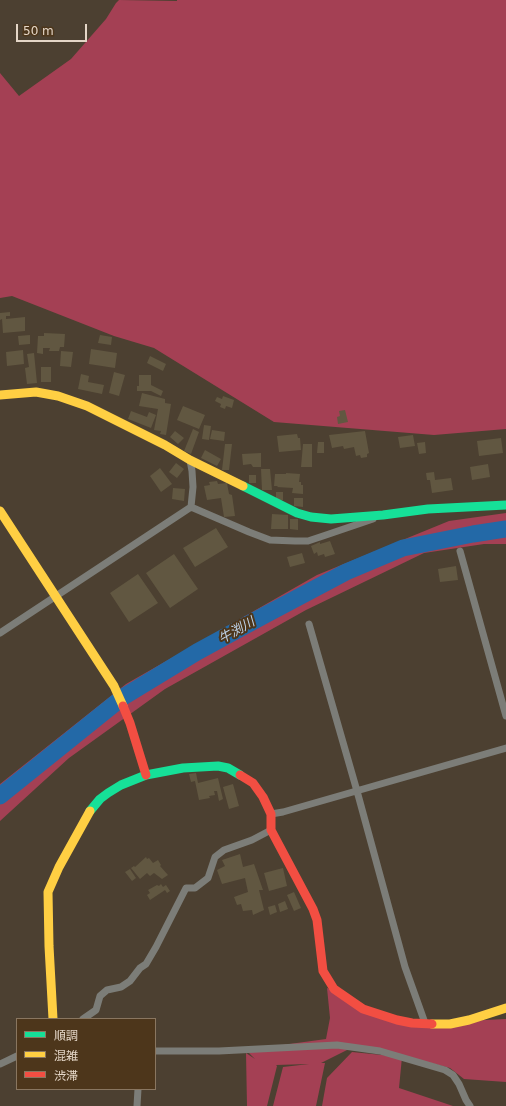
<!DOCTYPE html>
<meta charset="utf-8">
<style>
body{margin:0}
#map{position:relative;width:506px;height:1106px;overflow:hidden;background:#4c4031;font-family:"DejaVu Sans","Noto Sans JP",sans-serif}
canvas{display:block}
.legend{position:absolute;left:16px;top:1018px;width:140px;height:72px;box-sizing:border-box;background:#4d361b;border:1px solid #897660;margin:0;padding:5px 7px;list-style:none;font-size:12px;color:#e4d6c7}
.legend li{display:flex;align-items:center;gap:8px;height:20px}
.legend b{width:20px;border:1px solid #897660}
.scale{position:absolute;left:16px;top:24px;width:71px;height:18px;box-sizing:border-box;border:2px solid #e4d6c7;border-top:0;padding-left:5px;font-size:12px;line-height:14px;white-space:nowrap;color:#e4d6c7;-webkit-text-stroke:3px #4d361b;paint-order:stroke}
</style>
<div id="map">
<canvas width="506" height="1106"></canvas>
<ul class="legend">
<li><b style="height:5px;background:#16e098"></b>順調</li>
<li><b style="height:5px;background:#ffcf43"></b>混雑</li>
<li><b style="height:5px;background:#f24e42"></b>渋滞</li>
</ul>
<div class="scale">50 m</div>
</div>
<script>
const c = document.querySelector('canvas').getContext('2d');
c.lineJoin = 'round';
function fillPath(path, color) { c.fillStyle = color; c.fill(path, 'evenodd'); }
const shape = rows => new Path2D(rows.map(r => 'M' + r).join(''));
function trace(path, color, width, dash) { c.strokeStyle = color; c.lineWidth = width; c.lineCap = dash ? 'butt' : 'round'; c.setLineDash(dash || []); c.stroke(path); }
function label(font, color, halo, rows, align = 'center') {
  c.font = font + ' "DejaVu Sans","Noto Sans JP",sans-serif'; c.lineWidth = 4; c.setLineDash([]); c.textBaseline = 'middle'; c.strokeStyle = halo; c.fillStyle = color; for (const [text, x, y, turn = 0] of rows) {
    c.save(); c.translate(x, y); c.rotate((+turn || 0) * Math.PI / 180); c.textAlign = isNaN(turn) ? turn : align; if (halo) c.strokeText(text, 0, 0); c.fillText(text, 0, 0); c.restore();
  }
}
fillPath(shape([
 [119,0,177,1,177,0,506,0,506,429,434,435,274,422,154,348,114,336,12,296,0,298,0,73,19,96,71,59,106,19,116,3],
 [506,513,506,544,484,544,424,553,306,610,165,689,69,758,0,821,0,784,126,684,317,575,449,521],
 [327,988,400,1021,425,1023,506,1019,506,1082,464,1079,450,1068,373,1048,349,1049,321,1063,325,1063,316,1106,273,1106,283,1067,309,1064,276,1065,277,1066,267,1106,247,1106,246,1053,255,1059,246,1050,326,1039,330,1018],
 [352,1052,402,1057,399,1088,453,1106,322,1106,327,1078]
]), '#a44054');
trace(shape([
 [0,796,123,697,197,652,263,616,346,572,403,548,473,534,506,529]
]), '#2369a7', 17);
fillPath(shape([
 [10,312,10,316,6,316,6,319,25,317,25,331,3,333,2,319,0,320,0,313],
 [44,333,65,334,64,347,60,347,59,351,49,351,50,348,43,348,43,354,37,353,38,336,44,336],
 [30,335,30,344,19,345,18,336],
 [100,335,112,337,111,345,98,343],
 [91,349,117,353,115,368,89,364],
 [23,350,24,364,7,366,6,352],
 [61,351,73,352,71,367,60,366],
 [34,353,37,383,27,384,25,368,29,367,27,354],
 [150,356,166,364,163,371,147,363],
 [41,367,51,367,51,382,41,382],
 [114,372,125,375,119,396,109,393],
 [81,374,89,376,88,382,104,385,102,394,78,389],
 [139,375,151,375,151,385,163,391,161,396,151,391,137,391,137,386,139,386],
 [142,393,165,399,165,403,171,404,166,435,160,434,161,431,154,430,158,409,139,406],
 [223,396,234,400,232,408,226,406,225,409,220,407,221,404,215,401,217,397,222,399],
 [183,406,205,415,199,429,177,420],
 [345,410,348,422,338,424,337,417,340,416,339,411],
 [131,411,147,417,149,412,156,415,151,428,128,419],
 [204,425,211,426,209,440,202,439],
 [193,429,199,432,191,454,184,451],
 [212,430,225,432,224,441,210,439],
 [175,431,184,438,178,444,170,437],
 [365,431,369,453,367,454,367,457,361,458,360,455,356,456,354,447,344,449,343,446,332,448,329,435],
 [297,434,298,438,300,438,301,450,279,452,277,436],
 [413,435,415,446,400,448,398,437],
 [501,438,503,453,479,456,477,441],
 [318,442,324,442,324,453,317,453],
 [425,442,426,453,419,454,417,443],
 [225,444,232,444,229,470,222,470],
 [303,444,312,444,312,467,301,467],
 [205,450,221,459,217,466,201,458],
 [261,453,261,467,253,467,251,464,243,465,242,454],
 [176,463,184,469,177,478,169,472],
 [488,464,490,477,472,480,470,467],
 [160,468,172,484,161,492,150,476],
 [261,469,270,469,272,490,262,490],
 [434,472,435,480,451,478,453,490,432,493,430,480,427,480,426,473],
 [286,473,300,474,299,482,301,482,301,485,303,485,303,494,292,493,293,488,277,487,278,486,274,486,275,474,286,474],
 [249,475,256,475,256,483,249,483],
 [217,481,218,484,227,483,229,494,232,495,235,516,224,517,221,498,207,500,204,486,210,485,209,482],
 [173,488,185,489,184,501,172,499],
 [276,492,283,492,283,500,276,500],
 [294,498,303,498,303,507,294,506],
 [272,514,288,515,288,529,271,529],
 [290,519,298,519,298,530,290,529],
 [216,528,228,547,195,567,183,548],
 [330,541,335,554,325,557,324,554,318,556,317,552,314,554,311,546,320,542,320,544],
 [302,553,305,563,290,567,287,557],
 [174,554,198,589,170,608,146,573],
 [456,566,458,580,440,582,438,569],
 [138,574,158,603,129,622,110,593],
 [196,773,198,783,218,778,223,799,219,801,217,791,214,791,215,795,209,796,210,798,199,800,195,781,191,782,189,774],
 [233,784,239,806,229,809,223,787],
 [240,854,243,867,254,864,263,890,259,890,264,910,253,915,252,910,243,911,241,904,237,905,234,897,248,892,245,878,222,884,217,870,225,866,222,860],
 [146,857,147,859,149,858,153,863,158,860,161,865,160,866,168,875,162,879,154,873,150,876,147,873,140,879,131,868,134,866,135,867],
 [283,868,287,886,269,891,264,873],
 [130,869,136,878,132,881,125,872],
 [161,884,163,887,166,885,170,891,167,893,165,890,150,900,147,895,150,893,148,890,157,885,159,886],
 [294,892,301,908,294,911,287,895],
 [285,901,288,909,280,912,278,904],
 [275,905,277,912,270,915,268,907]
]), '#615741');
trace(shape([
 [190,460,192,471,193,487,191,507],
 [191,507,249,532,270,540,295,541,308,541,326,535,373,519],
 [460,551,506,716],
 [309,624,357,791,405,967,425,1023],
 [0,633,191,507],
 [271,814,283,812,506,748],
 [83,1019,96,1010,100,996,107,990,121,987,130,981,140,968,146,964,156,947,186,888,195,888,208,878,215,857,224,850,252,840,271,830],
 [155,1051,219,1051,337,1045,380,1051,445,1070,453,1075,459,1084,466,1100,470,1106],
 [0,1064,17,1056],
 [137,1106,138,1089]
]), '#7c7d78', 7);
trace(shape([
 [243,486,297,513,311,517,331,519,383,515,428,509,506,505],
 [90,811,100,799,108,793,121,785,146,775,183,768,218,766,228,768,240,775]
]), '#16e098', 9);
trace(shape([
 [0,395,36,392,58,396,87,406,165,445,190,460,243,486],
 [0,511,114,686,123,706],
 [53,1019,49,946,48,892,59,867,90,811],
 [432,1024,450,1024,469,1020,506,1008]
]), '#ffcf43', 9);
trace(shape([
 [123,706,130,723,146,775],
 [240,775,253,783,263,797,271,814,271,830,313,909,317,920,323,971,334,989,363,1009,397,1020,412,1023,432,1024]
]), '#f24e42', 9);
label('italic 13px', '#bfd4eb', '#4d361b', [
 ["牛渕川",237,631,-30]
]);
</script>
